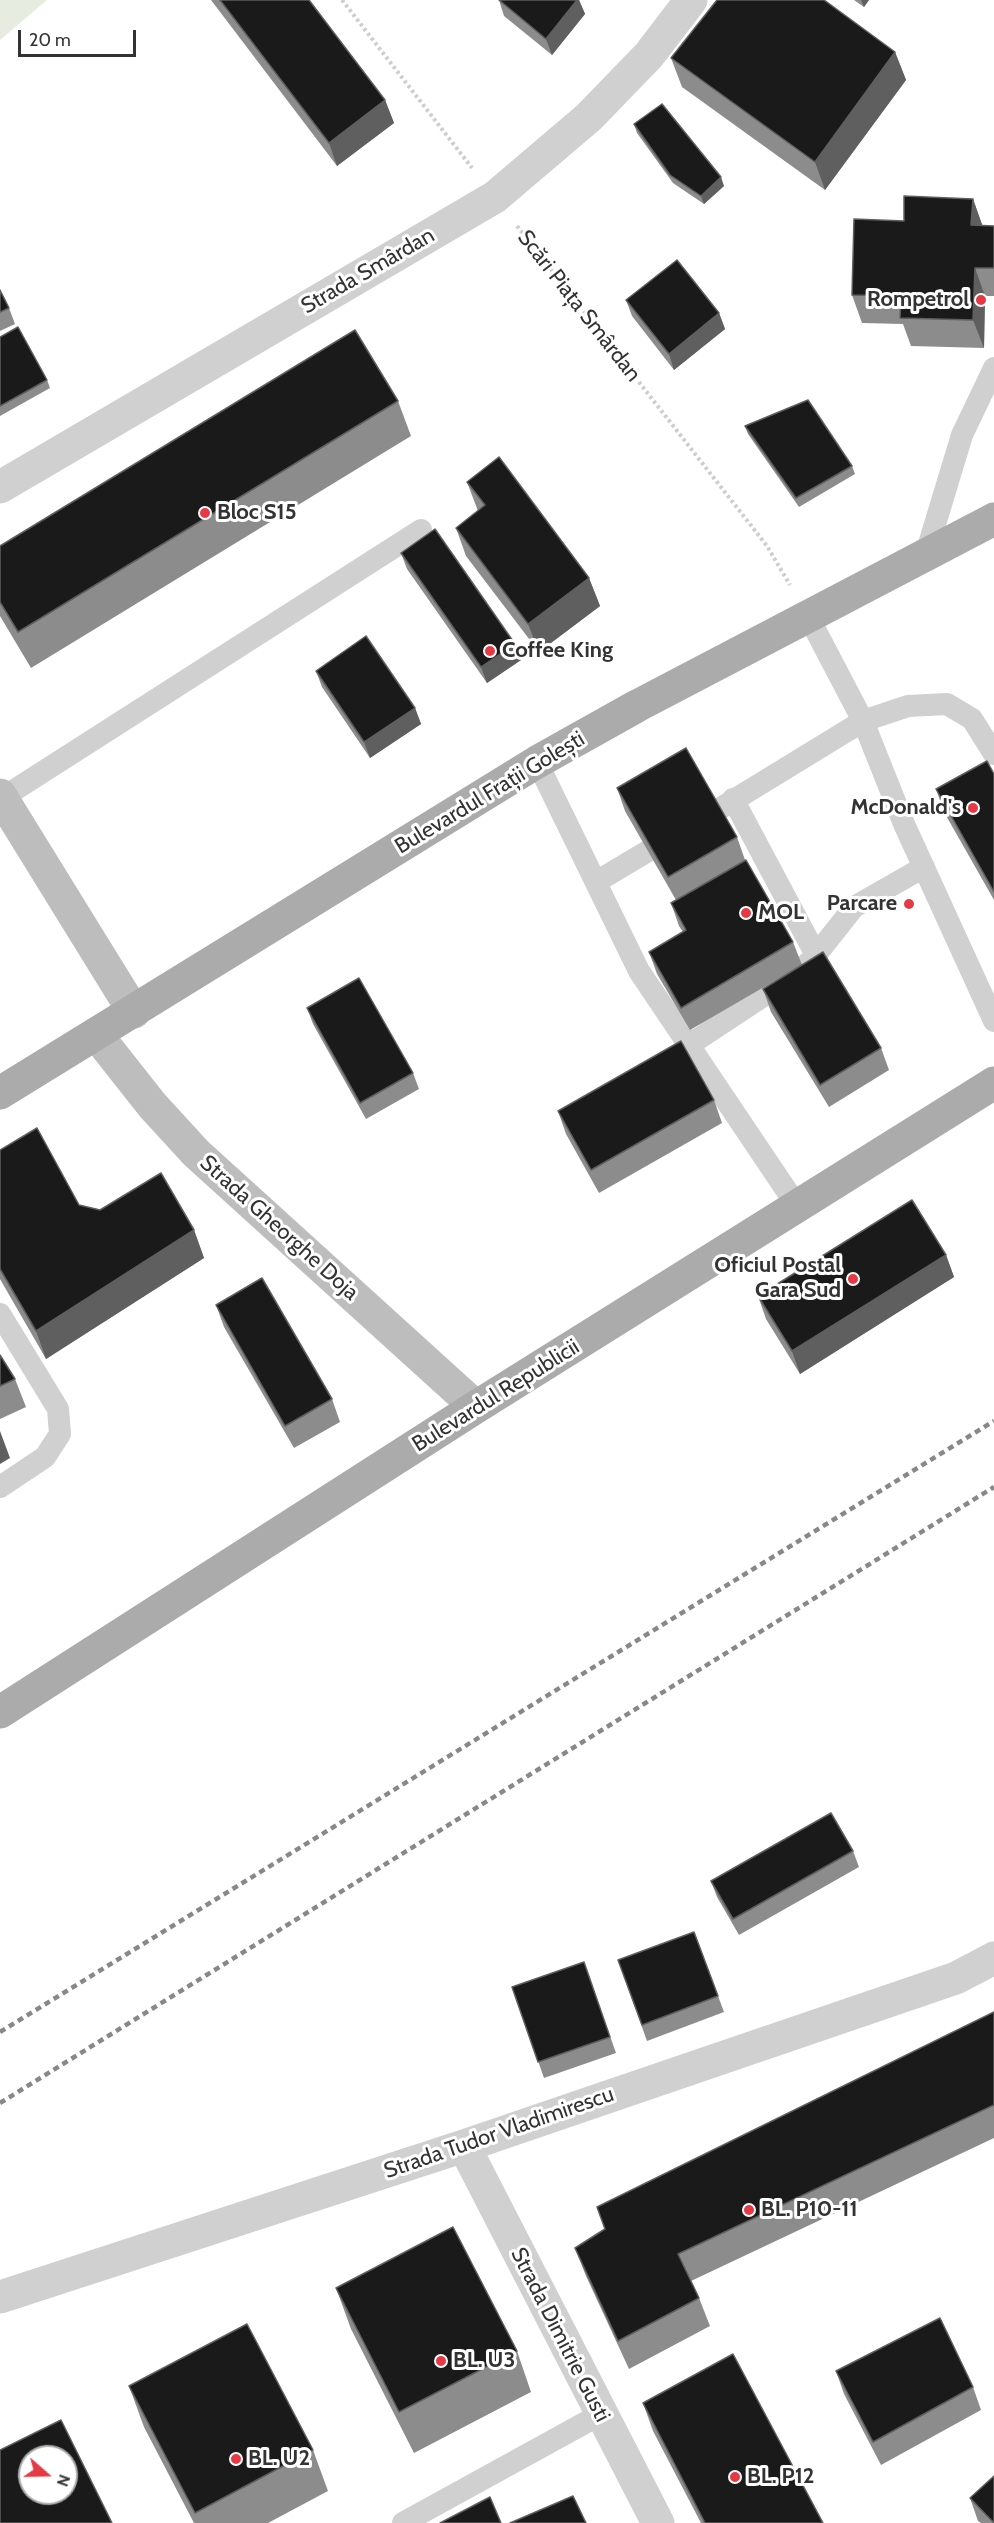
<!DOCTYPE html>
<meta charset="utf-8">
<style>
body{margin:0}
#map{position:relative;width:994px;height:2523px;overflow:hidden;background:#fff;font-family:Cabin,sans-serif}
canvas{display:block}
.north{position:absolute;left:18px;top:2445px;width:60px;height:60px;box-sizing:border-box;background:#fff;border:2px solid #adadad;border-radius:50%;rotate:110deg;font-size:16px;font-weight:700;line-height:24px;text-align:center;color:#333}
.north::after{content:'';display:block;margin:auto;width:21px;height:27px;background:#e63946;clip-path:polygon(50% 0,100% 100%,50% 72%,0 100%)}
.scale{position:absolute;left:18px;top:30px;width:118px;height:27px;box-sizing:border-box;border:3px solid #333;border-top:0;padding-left:8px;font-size:18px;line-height:21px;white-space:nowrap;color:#333;-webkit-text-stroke:4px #fff;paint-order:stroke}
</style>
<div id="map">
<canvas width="994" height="2523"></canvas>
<div class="north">N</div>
<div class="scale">20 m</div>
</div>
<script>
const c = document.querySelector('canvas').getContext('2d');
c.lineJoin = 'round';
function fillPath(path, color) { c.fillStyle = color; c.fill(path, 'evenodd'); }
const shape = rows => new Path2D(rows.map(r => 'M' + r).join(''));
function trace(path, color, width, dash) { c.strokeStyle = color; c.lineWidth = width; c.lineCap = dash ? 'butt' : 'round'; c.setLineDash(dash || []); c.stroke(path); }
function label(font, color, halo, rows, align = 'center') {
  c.font = font + ' Cabin,sans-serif'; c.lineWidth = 6; c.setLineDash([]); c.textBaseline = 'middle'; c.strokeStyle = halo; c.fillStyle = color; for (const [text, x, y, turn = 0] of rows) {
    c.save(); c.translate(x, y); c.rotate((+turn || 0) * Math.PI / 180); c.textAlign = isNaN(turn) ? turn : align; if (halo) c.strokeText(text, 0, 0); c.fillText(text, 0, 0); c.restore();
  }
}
fillPath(shape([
 [0,0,47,0,0,40]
]), '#e6ecdf');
trace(shape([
 [342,0,472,168],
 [517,226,767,546,790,585]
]), '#cdcdcd', 4, [3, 3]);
trace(shape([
 [926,554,962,435,994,368],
 [808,616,863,721,904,824,994,1021],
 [537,762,639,971,797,1206],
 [2,798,421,530],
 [733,799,816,955],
 [716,811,863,721,908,706,947,704,972,719,994,754],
 [596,882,648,851],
 [689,1045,798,973,816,955,854,907,924,867],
 [0,1314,58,1409,60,1434,45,1457,0,1487],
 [403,2523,601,2414]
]), '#d0d0d0', 22);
trace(shape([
 [0,487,495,197,589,117,649,55,691,0],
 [464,2146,658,2523],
 [0,2297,464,2146,956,1978,994,1958]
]), '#d0d0d0', 33);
trace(shape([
 [0,795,134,1012],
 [96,1034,152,1105,196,1153,476,1407]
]), '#bdbdbd', 33);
trace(shape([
 [0,1093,537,762,637,706,994,519],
 [0,1712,476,1407,994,1083]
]), '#ababab', 33);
trace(shape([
 [0,2032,994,1421],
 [0,2103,994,1487]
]), '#888', 4.5, [6, 4.5]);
fillPath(shape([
 [211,0,309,0,385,100,394,123,337,166],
 [499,0,579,0,585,14,552,55,504,16],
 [854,0,869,0,864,7],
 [895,52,906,80,825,190,682,87,671,58],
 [634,124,724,186,704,204,673,183,637,133],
 [973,199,982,225,994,226,994,296,985,296,984,348,911,346,903,324,862,323,852,295,904,221],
 [0,290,9,308,15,324,0,331],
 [626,300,719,313,725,329,674,370,632,316],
 [0,337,47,380,50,388,0,416],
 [398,401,411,436,31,668,0,616,0,546],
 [745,426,852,466,855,474,799,507,748,434],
 [467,482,589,578,600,606,539,652,466,556,456,528,478,511],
 [401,553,515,644,521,660,487,683,407,569],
 [316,671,415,708,421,724,370,758,322,687],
 [994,774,994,900,944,812,936,789],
 [617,788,737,837,745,860,793,942,802,965,690,1030,657,974,649,952,683,932,679,926,671,903,676,900,625,811],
 [763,989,881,1048,889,1070,829,1107,771,1012],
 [307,1008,413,1073,419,1089,366,1119,313,1024],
 [714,1100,722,1123,599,1193,566,1134,558,1111],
 [0,1150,79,1205,194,1230,204,1258,46,1359,0,1279],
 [946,1255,954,1277,800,1374,766,1319,758,1296],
 [216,1305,332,1399,340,1422,294,1448,224,1327],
 [0,1355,15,1379,26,1407,0,1419],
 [853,1851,859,1867,739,1935,717,1897,711,1881],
 [694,1932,724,2012,647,2041,618,1960],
 [584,1962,616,2053,544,2078,512,1987],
 [994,2012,994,2138,691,2281,699,2298,710,2326,629,2369,586,2276,575,2248,605,2230,597,2207],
 [336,2288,517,2351,531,2392,414,2453,351,2329],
 [836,2371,973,2387,981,2410,881,2465,844,2394],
 [129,2386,313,2450,328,2491,268,2523,194,2523,144,2427],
 [643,2403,823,2523,701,2523,653,2431],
 [970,2498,994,2523,981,2523,978,2521]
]), '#8c8c8c');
fillPath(shape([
 [577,0,579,0,585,14,552,55,546,39],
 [861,0,869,0,864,7],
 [895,52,906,80,825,190,815,162],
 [385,100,394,123,337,166,329,143],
 [721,177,724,186,704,204,701,196],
 [973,199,983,227,971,225],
 [975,268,985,296,984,348,973,320],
 [719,313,725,329,674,370,669,354],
 [589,578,600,606,539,652,528,624],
 [515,644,521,660,487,683,481,667],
 [415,708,421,724,370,758,364,742],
 [194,1230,204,1258,46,1359,36,1331],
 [946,1255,954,1277,800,1374,792,1351],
 [0,1431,10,1458,0,1464]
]), '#5f5f5f');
const building = shape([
 [220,0,309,0,385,100,329,143,220,0],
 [499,0,577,0,546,39,499,0],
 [717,0,824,0,895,52,815,162,671,58,717,0],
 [662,104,721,177,701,196,670,175,634,124,662,104],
 [904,196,973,199,971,225,994,226,994,268,975,268,973,320,900,318,901,296,852,295,854,219,904,221,904,196],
 [677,260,719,313,669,354,626,300,677,260],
 [0,290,9,308,0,312,0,290],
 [18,327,47,380,0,406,0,337,18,327],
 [355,330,398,401,18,632,0,602,0,546,355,330],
 [808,400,852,466,796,498,745,426,808,400],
 [499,457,589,578,528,624,456,528,485,505,467,482,499,457],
 [435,529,515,644,481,667,401,553,435,529],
 [366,636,415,708,364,742,316,671,366,636],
 [686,748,737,837,668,877,617,788,686,748],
 [987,761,994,774,994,892,936,789,987,761],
 [746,860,793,942,681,1008,649,952,686,930,671,903,746,860],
 [823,952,881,1048,820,1085,763,989,823,952],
 [359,978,413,1073,360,1103,307,1008,359,978],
 [681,1041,714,1100,591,1170,558,1111,681,1041],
 [37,1128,79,1205,100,1210,161,1173,194,1230,36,1331,0,1269,0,1150,37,1128],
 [912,1200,946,1255,792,1351,758,1296,912,1200],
 [262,1278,332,1399,285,1426,216,1305,262,1278],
 [0,1355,15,1379,0,1386,0,1355],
 [831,1813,853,1851,733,1919,711,1881,831,1813],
 [694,1932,718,1996,642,2025,618,1960,694,1932],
 [584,1962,610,2037,538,2062,512,1987,584,1962],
 [994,2012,994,2105,678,2254,699,2298,618,2341,575,2248,605,2229,597,2207,994,2012],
 [453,2227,517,2351,399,2412,336,2288,453,2227],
 [940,2318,973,2387,873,2442,836,2371,940,2318],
 [247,2324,313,2450,195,2513,129,2386,247,2324],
 [733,2354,823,2523,705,2523,643,2403,733,2354],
 [61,2420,112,2523,0,2523,0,2450,61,2420],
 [30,2457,66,2457,66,2493,30,2493,30,2457],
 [994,2476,994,2523,970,2498,994,2476],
 [573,2496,586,2523,510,2523,573,2496],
 [490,2497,501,2523,440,2523,490,2497]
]);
fillPath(building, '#1a1a1a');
trace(building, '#5f5f5f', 1.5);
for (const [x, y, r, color] of [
 [981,300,6,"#e63946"],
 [205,513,6,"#e63946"],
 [490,651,6,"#e63946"],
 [973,808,6,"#e63946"],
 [909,904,6,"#e63946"],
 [746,913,6,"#e63946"],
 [853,1279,6,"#e63946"],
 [749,2210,6,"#e63946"],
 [441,2361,6,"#e63946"],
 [236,2459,6,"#e63946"],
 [735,2477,6,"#e63946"]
]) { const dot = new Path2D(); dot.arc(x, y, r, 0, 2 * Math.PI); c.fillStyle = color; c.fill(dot); trace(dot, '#fff', 2); }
label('22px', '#333', '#fff', [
 ["Strada Smârdan",368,271,-30],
 ["Scări Piața Smârdan",579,306,52],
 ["Bulevardul Frații Golești",490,793,-31],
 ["Strada Gheorghe Doja",279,1228,42],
 ["Bulevardul Republicii",496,1396,-32],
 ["Strada Tudor Vladimirescu",499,2133,-19],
 ["Strada Dimitrie Gusti",560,2335,63]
]);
label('bold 22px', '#333', '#fff', [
 ["Rompetrol",969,300,"right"],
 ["Bloc S15",217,513],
 ["Coffee King",502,651],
 ["McDonald's",961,808,"right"],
 ["Parcare",897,904,"right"],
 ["MOL",758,913],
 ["Oficiul Postal",841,1266,"right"],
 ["Gara Sud",841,1291,"right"],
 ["BL. P10-11",761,2210],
 ["BL. U3",453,2361],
 ["BL. U2",248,2459],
 ["BL. P12",747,2477]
], 'left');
</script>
